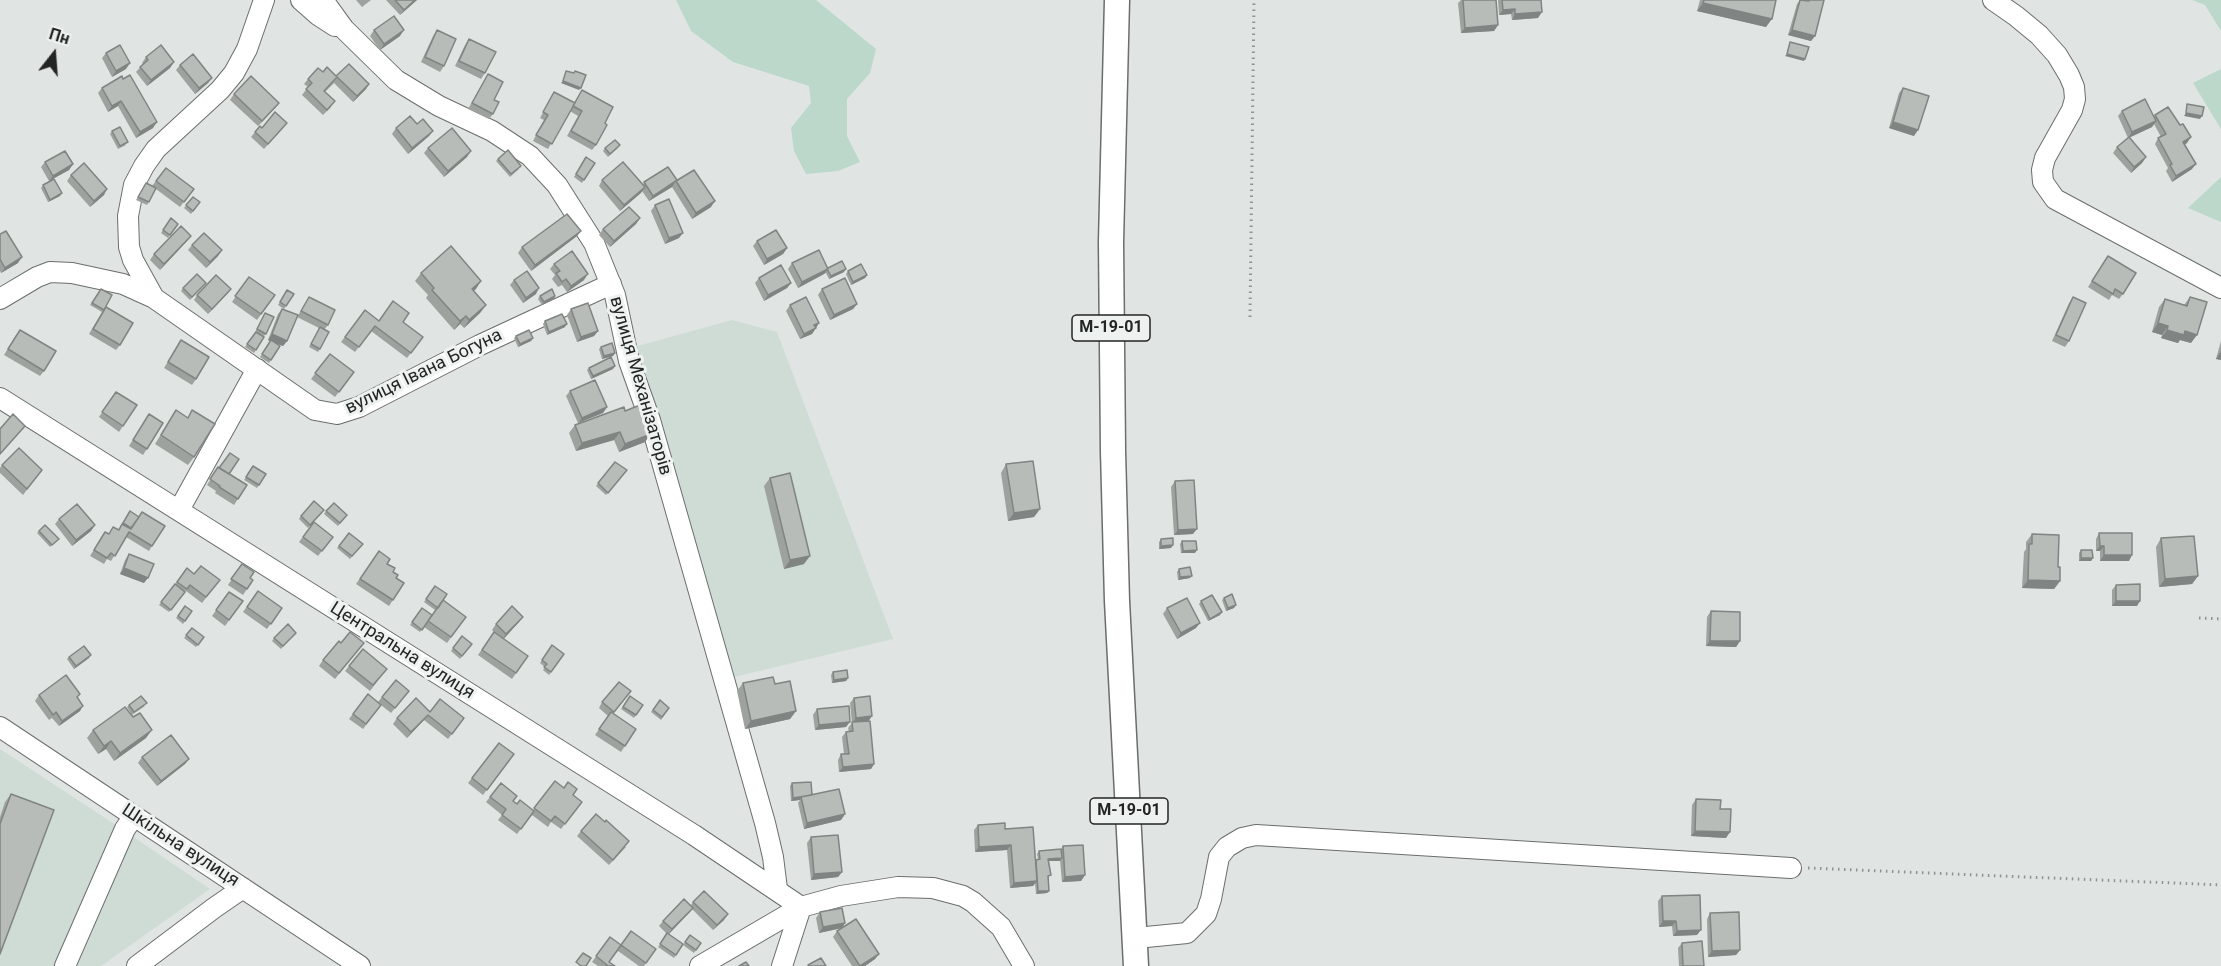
<!DOCTYPE html>
<meta charset="utf-8">
<style>
body{margin:0}
#map{position:relative;width:2221px;height:966px;overflow:hidden;background:#e0e5e3;font-family:Roboto,sans-serif}
canvas{display:block}
.north{position:absolute;left:24px;top:24px;width:60px;height:60px;-webkit-text-stroke:4px #edf2f0;paint-order:stroke;rotate:17deg;font-size:16px;font-weight:700;line-height:24px;text-align:center;color:#232524}
.north::after{content:'';display:block;margin:auto;width:21px;height:27px;background:#232524;clip-path:polygon(50% 0,100% 100%,50% 72%,0 100%)}
</style>
<div id="map">
<canvas width="2221" height="966"></canvas>
<div class="north">Пн</div>
</div>
<script>
const c = document.querySelector('canvas').getContext('2d');
c.lineJoin = 'round';
function fillPath(path, color) { c.fillStyle = color; c.fill(path, 'evenodd'); }
const shape = rows => new Path2D(rows.map(r => 'M' + r).join(''));
function trace(path, color, width, dash) { c.strokeStyle = color; c.lineWidth = width; c.lineCap = dash ? 'butt' : 'round'; c.setLineDash(dash || []); c.stroke(path); }
function label(font, color, halo, rows, align = 'center') {
  c.font = font + ' Roboto,sans-serif'; c.lineWidth = 6; c.setLineDash([]); c.textBaseline = 'middle'; c.strokeStyle = halo; c.fillStyle = color; for (const [text, x, y, turn = 0] of rows) {
    c.save(); c.translate(x, y); c.rotate((+turn || 0) * Math.PI / 180); c.textAlign = isNaN(turn) ? turn : align; if (halo) c.strokeText(text, 0, 0); c.fillText(text, 0, 0); c.restore();
  }
}
fillPath(shape([
 [732,320,777,332,893,639,730,678,634,347],
 [0,749,116,825,210,889,101,966,0,966]
]), '#cfdcd6');
fillPath(shape([
 [676,0,816,0,876,49,870,73,847,99,847,136,860,162,838,171,806,174,794,151,791,128,811,103,809,86,733,62,691,31],
 [2192,0,2221,0,2221,31,2205,5],
 [2221,69,2221,129,2193,83],
 [2221,177,2221,222,2188,208]
]), '#bbd8ca');
const minor = shape([
 [301,0,318,15,335,26],
 [323,0,344,29,396,80,439,106,492,131,530,156,557,185,594,243,615,295,629,361,650,420,765,823,773,857,777,889],
 [1993,0,2016,16,2039,35,2057,55,2069,75,2074,87,2075,99,2072,110,2045,158,2042,170,2043,182,2055,199,2221,288],
 [154,298,133,260,129,247,128,216,134,185,144,166,156,149,220,90,234,73,247,49,264,0],
 [0,299,37,277,50,272,72,273,123,284,154,298,315,410,337,414,359,407,480,345,611,284],
 [0,398,694,835,801,907],
 [179,510,257,369],
 [0,727,360,966],
 [1136,938,1187,933,1206,914,1211,899,1219,857,1227,847,1242,838,1256,835,1791,868],
 [65,966,125,829,134,816],
 [137,966,214,908,243,888],
 [700,966,801,907,841,896,898,887,933,888,963,896,973,902,1001,927,1024,966],
 [782,966,801,907]
]);
const major = shape([
 [1117,0,1111,242,1113,451,1117,601,1136,966]
]);
trace(minor, '#6a6e6c', 22);
trace(major, '#6a6e6c', 27);
trace(shape([
 [1250,317,1254,0],
 [2199,618,2221,619],
 [1808,868,2221,885]
]), '#8e9290', 3, [1.5, 4.5]);
trace(minor, '#fff', 20);
trace(major, '#fff', 24);
fillPath(shape([
 [356,0,371,0,362,7],
 [386,0,417,0,400,15],
 [1461,0,1496,0,1498,25,1494,31,1461,33,1458,3],
 [1498,0,1541,0,1538,18,1512,20,1511,14,1499,15],
 [1700,0,1776,0,1766,27,1697,11],
 [1800,0,1824,0,1815,36,1811,41,1788,35,1797,4],
 [374,30,400,36,380,50,370,36],
 [437,30,444,66,440,72,421,62,433,36],
 [469,39,485,73,481,79,455,66,465,45],
 [106,53,126,69,112,77,102,58],
 [146,57,174,62,170,68,147,86,136,72,143,64,142,63],
 [180,65,212,78,208,83,195,94,176,70],
 [323,72,336,76,369,84,366,89,353,102,334,83,325,92,331,107,323,115,302,95,308,87,304,84,308,79],
 [488,74,494,100,493,114,489,119,468,109],
 [122,76,153,128,136,138,118,106,108,112,98,93,102,88],
 [1903,88,1914,136,1889,128,1899,93],
 [582,90,605,123,596,145,592,150,567,136,578,116,570,111,548,149,533,141,544,120,540,118,554,92,574,103],
 [234,94,279,103,275,108,258,126,230,100],
 [2122,111,2154,117,2155,115,2187,143,2184,145,2192,169,2172,182,2166,171,2168,168,2155,144,2158,138,2161,137,2154,124,2152,127,2129,138,2146,157,2142,163,2131,173,2113,153,2117,147,2128,138,2118,116],
 [417,124,433,131,429,136,408,154,392,134,396,128],
 [262,128,283,128,264,149,251,137,255,132],
 [112,131,126,145,118,149,110,134],
 [428,148,467,157,444,177,424,153],
 [605,148,618,148,608,157,603,151],
 [586,157,595,163,582,183,574,177],
 [498,159,519,169,510,177,496,161],
 [45,162,73,164,69,170,49,181,41,167],
 [166,168,194,189,180,207,156,189,147,205,136,200,146,183,152,186],
 [71,175,104,195,90,207,67,181],
 [602,180,643,185,644,182,677,180,711,207,692,219,672,187,649,201,642,191,620,211,599,186],
 [43,185,60,196,48,202,41,188],
 [193,197,200,202,191,214,184,208],
 [655,205,679,238,665,244,651,211],
 [171,218,178,224,168,238,161,233],
 [640,218,636,224,610,247,599,235,603,229],
 [581,231,577,236,531,271,518,253,522,247],
 [0,234,18,263,1,273,0,271],
 [187,241,160,270,150,260,154,254],
 [757,241,787,248,783,254,764,265,753,246],
 [192,245,222,250,218,256,206,268,188,250],
 [2108,256,2123,294,2119,299,2112,295,2109,300,2088,287],
 [792,263,828,268,844,272,829,279,826,273,824,274,798,288,788,269],
 [554,264,584,280,567,292,562,285,558,287,552,279,555,275,550,269],
 [848,271,867,275,865,278,851,285,846,274],
 [421,273,476,289,473,291,486,305,480,313,464,328,460,324,454,330,426,298,428,295,415,281],
 [249,277,275,295,257,320,232,302],
 [759,278,791,283,787,288,764,301,755,283],
 [514,280,536,294,523,303,510,285],
 [206,283,190,300,181,291,183,288],
 [101,289,104,309,120,345,116,350,89,334,102,312,90,305],
 [231,289,227,294,208,314,194,300,197,295],
 [822,289,857,304,853,309,830,320,818,295],
 [287,290,294,294,284,309,278,305],
 [540,296,554,299,542,305,538,299],
 [309,297,328,325,324,330,320,349,318,352,309,347,319,328,297,317],
 [2073,297,2069,341,2065,347,2052,341,2069,303],
 [2190,297,2191,343,2180,340,2178,343,2161,338,2162,335,2152,332,2159,307,2165,299,2184,305],
 [790,305,819,323,812,334,800,339,786,311],
 [282,309,287,341,283,346,275,343,280,346,269,363,260,357,270,341,268,340,278,314],
 [571,309,598,331,594,336,577,342,567,315],
 [365,310,379,321,403,322,423,337,407,358,371,331,355,352,341,342],
 [265,313,266,334,264,336,260,334,264,337,254,353,245,347,255,332],
 [545,321,565,327,547,335,543,324],
 [16,335,44,371,40,376,4,355],
 [516,336,533,338,531,341,518,347,514,338],
 [181,340,196,379,192,385,164,368],
 [2221,341,2221,360,2216,359],
 [601,347,615,353,613,356,602,359,599,349],
 [330,354,354,372,335,397,311,379],
 [589,368,613,369,591,379,587,370],
 [570,391,607,407,603,413,578,423,566,396],
 [116,392,137,405,119,432,99,417],
 [176,410,194,457,188,465,155,444],
 [625,411,645,442,619,452,614,440,576,451,569,433,575,425],
 [149,414,163,423,143,455,129,446],
 [615,462,627,470,606,495,596,486],
 [1006,464,1040,509,1034,517,1008,521,1001,473],
 [2,465,42,470,23,495,0,473,0,468],
 [253,466,266,474,257,488,244,480],
 [218,467,247,485,234,505,215,493,216,491,207,485],
 [770,478,804,564,784,569,764,486],
 [1175,481,1193,534,1174,535,1171,487],
 [130,511,152,546,149,551,126,537,111,561,107,559,104,564,90,556,105,532,108,534,118,530],
 [326,511,347,515,338,526,324,514],
 [322,513,308,528,299,519,301,516],
 [59,519,95,525,91,531,72,546,55,524],
 [314,522,333,537,318,556,299,542],
 [39,531,59,539,50,547,37,533],
 [349,533,363,544,350,559,337,548],
 [2099,533,2129,561,2100,561,2100,551,2096,551,2096,539],
 [2032,534,2058,567,2060,581,2054,589,2022,588,2024,552,2026,549,2026,542],
 [2161,538,2198,576,2192,584,2159,587,2156,547],
 [1161,539,1173,545,1171,548,1159,549,1159,542],
 [1182,541,1195,553,1181,553,1180,544],
 [2081,550,2093,558,2091,561,2079,561,2079,553],
 [379,551,396,578,404,583,389,606,356,584],
 [129,554,144,583,120,574,125,560],
 [242,564,250,578,253,580,243,595,228,585],
 [187,568,194,574,220,580,202,603,186,591,169,612,159,605],
 [1179,569,1190,578,1178,580,1177,572],
 [2116,585,2137,606,2112,606,2112,590],
 [435,586,443,600,466,617,447,643,424,627,420,632,410,625,422,608,432,615,435,610,424,602],
 [258,591,282,608,267,629,243,612],
 [229,592,243,601,225,626,212,616],
 [1224,598,1234,608,1226,611,1222,600],
 [1201,601,1220,615,1208,621,1199,604],
 [185,606,192,611,183,624,176,618],
 [1167,608,1196,628,1177,639,1163,614],
 [1711,611,1740,641,1736,647,1706,646,1707,617],
 [519,622,504,639,528,656,512,679,478,655,494,632,492,630,496,624],
 [192,628,204,637,196,647,184,638],
 [294,635,281,649,272,641,274,638],
 [462,636,472,644,460,659,451,651],
 [341,643,364,643,335,679,319,666,323,660],
 [552,645,564,654,549,675,543,670,545,667,540,663],
 [69,657,89,658,74,669,67,659],
 [349,666,383,674,370,691,345,671],
 [833,672,848,678,846,681,832,683,831,675],
 [743,683,775,684,796,711,790,719,745,729,737,691],
 [409,691,391,713,381,705,363,729,349,719,368,694,378,702,382,697],
 [631,691,613,714,636,729,621,752,595,735,608,716,599,708,602,702],
 [39,695,78,698,80,711,59,726,52,718,49,720,35,701],
 [630,696,643,705,634,718,621,709],
 [854,698,868,721,874,764,871,769,839,772,838,760,841,754,844,754,842,737,846,732,849,732,848,728,852,723,850,703],
 [660,700,669,708,661,720,651,712],
 [129,705,145,706,132,715,127,707],
 [817,709,846,727,815,730,813,715],
 [430,712,464,718,448,739,424,720,407,738,393,724,397,718],
 [93,730,146,738,114,761,106,749,98,754,87,738],
 [499,743,514,754,483,795,468,783],
 [142,757,189,759,185,764,157,786,138,763],
 [555,781,582,802,561,829,551,822,548,827,532,815,517,834,498,820,502,815,486,802,501,783,513,801,517,804,533,810],
 [792,783,812,795,845,814,841,820,804,829,798,803,800,800,791,801,790,786],
 [11,794,0,954,0,817,5,802],
 [1696,799,1720,809,1726,838,1691,836,1692,805],
 [978,825,1005,829,1035,860,1038,859,1037,854,1039,851,1061,849,1063,846,1085,875,1081,881,1062,882,1060,860,1049,861,1049,891,1047,893,1036,894,1035,883,1033,886,1010,888,1007,850,975,852,974,830],
 [581,831,626,847,609,865,577,836],
 [811,837,842,872,838,877,811,880,807,843],
 [1662,896,1697,935,1673,936,1672,926,1659,927,1658,901],
 [693,902,724,920,713,930,692,909,669,934,683,944,674,958,658,947,667,934,659,926,663,921,691,905],
 [820,912,845,923,842,928,819,933,816,918],
 [1710,913,1740,950,1736,955,1708,957,1707,919],
 [837,931,879,954,875,959,865,966,852,966,833,937],
 [690,935,701,943,694,953,683,945],
 [610,937,621,945,656,949,644,966,639,966,618,951,609,962,615,966,598,966,592,962],
 [1682,943,1704,966,1679,966,1678,948]
]), '#9da29f');
fillPath(shape([
 [415,0,417,0,400,15,404,10],
 [1703,3,1772,19,1766,27,1697,11],
 [1515,9,1511,14,1499,15,1503,10],
 [1542,12,1538,18,1512,20,1515,14],
 [1498,25,1494,31,1461,33,1465,28],
 [404,30,400,36,380,50,384,44],
 [1792,30,1815,36,1811,41,1788,35],
 [1787,54,1805,59,1804,61,1785,56],
 [174,62,170,68,147,86,151,80],
 [130,63,126,69,112,77,116,71],
 [212,78,208,83,195,94,199,88],
 [563,81,581,88,579,90,561,83],
 [369,84,366,89,353,102,357,96],
 [121,101,118,106,108,112,112,106],
 [279,103,275,108,258,126,262,121],
 [2186,113,2202,116,2200,119,2184,116],
 [2156,121,2152,127,2128,138,2132,132],
 [157,122,153,128,136,138,140,132],
 [1893,122,1918,130,1914,136,1889,128],
 [433,131,429,136,408,154,412,148],
 [2191,137,2187,143,2179,148,2183,142],
 [471,151,467,157,444,177,448,171],
 [2146,157,2142,163,2131,173,2134,167],
 [73,164,69,170,49,181,53,176],
 [2196,164,2192,169,2172,182,2176,176],
 [676,181,672,187,649,201,653,196],
 [645,187,641,193,620,211,624,205],
 [107,189,104,195,90,207,94,201],
 [62,193,60,196,48,202,50,200],
 [715,201,711,207,692,219,696,213],
 [640,218,636,224,610,247,614,241],
 [581,231,577,236,531,271,535,265],
 [683,233,679,238,665,244,669,238],
 [191,236,187,241,160,270,164,264],
 [787,248,783,254,764,265,767,259],
 [222,250,218,256,206,268,210,262],
 [22,257,18,263,1,273,5,268],
 [828,269,824,274,798,288,802,282],
 [846,269,844,272,829,279,831,276],
 [588,274,584,280,567,292,571,286],
 [867,275,865,278,851,285,853,282],
 [481,281,476,289,466,297,472,289],
 [791,283,787,288,764,301,768,295],
 [539,288,536,294,523,303,526,298],
 [231,289,227,294,208,314,212,309],
 [555,296,554,299,542,305,544,302],
 [857,304,853,309,830,320,834,315],
 [486,305,480,313,464,328,469,320],
 [466,316,460,324,454,330,460,321],
 [819,323,812,334,800,339,804,334,814,325],
 [2158,323,2168,326,2162,335,2152,332],
 [567,324,565,327,547,335,549,332],
 [2167,330,2185,331,2197,335,2191,343,2180,340,2178,343,2161,338],
 [598,331,594,336,577,342,581,337],
 [272,334,287,341,283,346,268,340],
 [533,338,531,341,518,347,520,344],
 [2221,351,2221,360,2216,359],
 [615,353,613,356,602,359,604,356],
 [615,366,613,369,591,379,593,376],
 [607,407,603,413,578,423,582,418],
 [620,432,614,440,576,451,582,443],
 [651,434,645,442,619,452,625,444],
 [1040,509,1034,517,1008,521,1014,513],
 [95,525,91,531,72,546,76,540],
 [1197,529,1193,534,1174,535,1178,530],
 [1173,545,1171,548,1159,549,1161,546],
 [2100,546,2104,546,2100,551,2096,551],
 [1197,550,1195,553,1181,553,1183,551],
 [2104,555,2132,555,2129,561,2100,561],
 [810,556,804,564,784,569,790,560],
 [2081,558,2093,558,2091,561,2079,561],
 [124,568,148,578,144,583,120,574],
 [1192,576,1190,578,1178,580,1180,577],
 [2198,576,2192,584,2159,587,2165,579],
 [2028,580,2060,581,2054,589,2022,588],
 [2116,601,2140,601,2137,606,2112,606],
 [1236,605,1234,608,1226,611,1228,608],
 [1222,612,1220,615,1208,621,1210,619],
 [523,617,519,622,502,640,506,634],
 [1200,623,1196,628,1177,639,1181,633],
 [1710,641,1740,641,1736,647,1706,646],
 [91,655,89,658,74,669,76,666],
 [848,678,846,681,832,683,834,680],
 [83,706,80,711,59,726,62,721],
 [796,711,790,719,745,729,751,721],
 [428,715,424,720,407,738,411,732],
 [872,716,868,722,852,723,856,718],
 [850,722,846,727,815,730,819,725],
 [152,730,146,738,114,761,120,753],
 [111,741,106,749,98,754,104,746],
 [189,759,185,764,157,786,161,781],
 [874,764,871,769,839,772,843,767],
 [801,797,800,800,791,801,793,798],
 [845,814,841,820,804,829,807,823],
 [1695,831,1730,832,1726,838,1691,836],
 [1011,845,1007,850,975,852,979,847],
 [1062,858,1060,861,1046,861,1048,859],
 [842,872,838,877,811,880,814,874],
 [1085,875,1081,881,1062,882,1065,877],
 [1037,881,1033,886,1010,888,1014,883],
 [1038,891,1049,891,1047,893,1036,894],
 [693,908,689,913,668,935,672,929],
 [728,914,724,920,713,930,717,925],
 [1663,921,1676,921,1672,926,1659,927],
 [845,923,842,928,819,933,823,927],
 [1701,930,1697,935,1673,936,1677,931],
 [1740,950,1736,955,1708,957,1712,951],
 [879,954,875,959,865,966,860,966]
]), '#808482');
const building = shape([
 [395,0,415,0,404,10,395,0],
 [1463,0,1496,0,1498,25,1465,28,1463,0],
 [1502,0,1541,0,1542,12,1515,14,1515,9,1503,10,1502,0],
 [1704,0,1776,0,1772,19,1703,3,1704,0],
 [1800,0,1809,1,1809,0,1824,0,1815,36,1792,30,1800,0],
 [394,16,404,30,384,44,374,30,394,16],
 [437,30,456,39,444,66,425,57,437,30],
 [469,39,496,52,485,73,459,61,469,39],
 [1790,42,1809,47,1805,59,1787,54,1790,42],
 [120,45,130,63,116,71,106,53,120,45],
 [161,45,174,62,151,80,140,67,148,60,146,57,161,45],
 [193,54,212,78,199,88,180,65,193,54],
 [349,64,369,84,357,96,337,77,324,91,335,101,327,110,306,89,312,83,308,79,318,68,323,72,327,67,336,76,349,64],
 [566,71,574,73,575,71,586,75,581,88,563,81,566,71],
 [488,74,503,82,494,100,499,102,493,114,472,103,488,74],
 [130,75,157,122,140,132,121,101,112,106,102,88,122,76,123,79,130,75],
 [251,76,279,103,262,121,234,94,251,76],
 [1903,88,1929,96,1918,130,1893,122,1903,88],
 [582,90,613,107,605,123,607,125,596,145,571,131,582,111,573,106,582,90],
 [554,92,575,103,552,144,536,135,548,115,543,112,554,92],
 [2145,99,2156,121,2132,132,2122,111,2145,99],
 [2187,104,2204,107,2202,116,2186,113,2187,104],
 [2168,107,2180,125,2183,124,2191,137,2183,142,2196,164,2176,176,2170,165,2172,164,2158,138,2166,134,2155,115,2168,107],
 [275,112,287,123,268,144,255,132,260,126,262,128,275,112],
 [410,116,417,124,423,119,433,131,412,148,396,128,410,116],
 [120,127,128,142,120,146,112,131,120,127],
 [452,128,471,151,448,171,428,148,452,128],
 [2129,137,2146,157,2134,167,2117,147,2129,137],
 [615,140,620,145,610,154,605,148,615,140],
 [508,150,521,166,511,174,498,159,508,150],
 [65,151,73,164,53,176,45,162,65,151],
 [586,157,595,163,584,180,576,174,586,157],
 [623,162,645,187,624,205,602,180,623,162],
 [84,163,107,189,94,201,71,175,84,163],
 [668,167,677,180,653,196,644,182,668,167],
 [166,168,194,189,184,202,156,181,166,168],
 [694,170,715,201,696,213,676,181,694,170],
 [54,179,62,193,50,200,43,185,54,179],
 [146,183,156,188,149,202,138,197,146,183],
 [193,197,200,202,193,211,186,205,193,197],
 [669,199,683,233,669,238,655,205,669,199],
 [629,207,640,218,614,241,603,229,629,207],
 [567,214,581,231,535,265,522,247,567,214],
 [171,218,178,224,170,235,163,230,171,218],
 [181,226,191,236,164,264,154,254,181,226],
 [776,230,787,248,767,259,757,241,776,230],
 [6,231,22,257,5,268,0,259,0,234,6,231],
 [204,233,222,250,210,262,192,245,204,233],
 [451,246,481,281,472,289,486,305,469,320,466,316,460,321,432,290,434,288,421,273,451,246],
 [819,250,828,269,802,282,792,263,819,250],
 [572,251,588,274,571,286,566,279,562,282,556,273,560,271,554,264,572,251],
 [2108,256,2136,273,2123,294,2115,289,2113,294,2092,281,2108,256],
 [842,261,846,269,831,276,827,269,828,269,828,268,842,261],
 [861,264,867,275,853,282,848,271,861,264],
 [781,265,791,283,768,295,759,278,781,265],
 [527,271,539,288,526,298,514,280,527,271],
 [197,274,206,283,192,297,183,288,197,274],
 [216,275,231,289,212,309,197,295,216,275],
 [249,277,275,295,261,314,235,296,249,277],
 [845,278,857,304,834,315,822,289,845,278],
 [101,289,112,295,104,310,92,303,101,289],
 [552,289,555,296,544,302,540,296,552,289],
 [287,290,294,294,286,306,280,302,287,290],
 [309,297,335,310,328,325,301,311,309,297],
 [806,297,819,323,814,325,816,328,804,334,790,305,806,297],
 [2073,297,2086,303,2069,341,2056,335,2073,297],
 [2190,297,2207,302,2197,335,2185,331,2184,335,2167,330,2168,326,2158,323,2165,299,2187,306,2190,297],
 [393,301,409,313,403,322,423,337,411,353,375,326,359,347,345,337,365,310,379,321,393,301],
 [588,303,598,331,581,337,571,309,588,303],
 [106,307,133,323,120,345,93,329,106,307],
 [282,309,298,315,287,341,272,334,282,309],
 [265,313,274,317,266,334,257,329,265,313],
 [562,314,567,324,549,332,545,321,562,314],
 [320,327,329,332,320,349,311,344,320,327],
 [20,330,56,351,44,371,8,349,20,330],
 [529,330,533,338,520,344,516,336,529,330],
 [256,332,264,337,256,350,247,344,256,332],
 [181,340,209,357,196,379,168,362,181,340],
 [271,340,280,346,271,360,262,354,271,340],
 [612,343,615,353,604,356,601,347,612,343],
 [330,354,354,372,339,392,315,373,330,354],
 [611,357,615,366,593,376,589,368,611,357],
 [595,380,607,407,582,418,570,391,595,380],
 [116,392,137,405,123,426,102,412,116,392],
 [640,405,651,434,625,444,620,432,582,443,575,425,624,407,625,411,640,405],
 [176,410,188,418,192,410,215,424,194,457,161,435,176,410],
 [13,414,25,426,0,454,0,429,13,414],
 [149,414,163,423,147,449,133,440,149,414],
 [19,448,42,470,27,489,2,465,19,448],
 [230,453,239,459,229,474,219,468,230,453],
 [1033,461,1040,509,1014,513,1006,464,1033,461],
 [615,462,627,470,608,493,598,483,615,462],
 [253,466,266,474,259,485,246,477,253,466],
 [218,467,247,485,238,499,219,487,220,486,210,479,218,467],
 [790,473,810,556,790,560,770,478,790,473],
 [1194,480,1197,529,1178,530,1175,481,1194,480],
 [314,501,324,510,310,525,301,516,314,501],
 [334,503,347,515,340,523,326,511,334,503],
 [77,504,95,525,76,540,59,519,77,504],
 [130,511,139,517,131,528,123,523,130,511],
 [142,512,165,526,152,546,129,532,115,556,111,553,107,558,94,550,105,532,109,534,113,527,119,530,122,524,131,529,142,512],
 [314,522,333,537,322,551,303,537,314,522],
 [45,525,59,539,52,545,39,531,45,525],
 [349,533,363,544,352,556,339,546,349,533],
 [2099,533,2132,533,2132,555,2104,555,2104,546,2100,546,2099,533],
 [2032,534,2059,535,2058,567,2060,567,2060,581,2028,580,2029,544,2032,544,2032,534],
 [2194,536,2198,576,2165,579,2161,538,2194,536],
 [1173,538,1173,545,1161,546,1161,539,1173,538],
 [1182,541,1196,541,1197,550,1183,551,1182,541],
 [2081,550,2092,550,2093,558,2081,558,2081,550],
 [379,551,390,559,387,564,395,568,393,572,398,575,396,578,404,583,393,600,360,579,379,551],
 [129,554,154,564,148,578,124,568,129,554],
 [242,564,254,572,250,578,253,580,247,589,231,579,242,564],
 [201,566,220,580,206,597,190,585,187,589,177,582,187,568,194,574,201,566],
 [1190,567,1192,576,1180,577,1179,569,1190,567],
 [175,584,185,592,171,610,161,602,175,584],
 [2140,584,2140,601,2116,601,2116,585,2140,584],
 [435,586,447,594,438,608,426,599,435,586],
 [258,591,282,608,271,624,247,607,258,591],
 [229,592,243,601,229,620,216,610,229,592],
 [1232,594,1236,605,1228,608,1224,598,1232,594],
 [1212,595,1222,612,1210,619,1201,601,1212,595],
 [1187,598,1200,623,1181,633,1167,608,1187,598],
 [443,600,466,617,451,637,428,621,443,600],
 [185,606,192,611,185,621,178,616,185,606],
 [512,606,523,617,506,634,496,624,512,606],
 [422,608,432,615,422,630,412,622,422,608],
 [1711,611,1740,612,1740,641,1710,641,1711,611],
 [288,624,296,633,283,646,274,638,288,624],
 [192,628,204,637,198,645,186,635,192,628],
 [350,632,364,643,339,673,323,660,339,641,341,643,350,632],
 [494,632,528,656,516,673,482,650,494,632],
 [462,636,472,644,462,656,453,648,462,636],
 [552,645,564,654,551,672,544,667,547,664,542,660,552,645],
 [84,646,91,655,76,666,69,657,84,646],
 [363,649,387,669,373,685,349,666,363,649],
 [847,670,848,678,834,680,833,672,847,670],
 [66,675,80,694,77,697,83,706,62,721,56,712,53,715,39,695,66,675],
 [773,677,775,684,790,681,796,711,751,721,743,683,773,677],
 [396,680,409,691,395,708,382,697,396,680],
 [619,682,631,691,614,712,602,702,619,682],
 [368,694,381,705,366,724,353,714,368,694],
 [141,696,147,703,134,712,129,705,141,696],
 [630,696,643,705,636,715,623,707,630,696],
 [870,696,872,716,856,718,854,698,870,696],
 [416,698,430,712,440,699,464,718,452,734,428,715,411,732,397,718,416,698],
 [660,700,669,708,662,717,653,710,660,700],
 [849,706,850,722,819,725,817,709,849,706],
 [125,707,133,717,140,713,152,730,120,753,111,741,104,746,93,730,125,707],
 [611,712,636,729,625,746,599,729,611,712],
 [870,721,874,764,843,767,841,754,849,754,846,732,853,731,852,722,870,721],
 [171,735,189,759,161,781,142,757,171,735],
 [499,743,514,754,487,790,472,778,499,743],
 [555,781,564,788,568,782,577,789,573,795,582,802,565,824,555,816,551,821,534,808,555,781],
 [811,782,812,795,793,798,792,783,811,782],
 [501,783,517,796,513,801,517,804,520,800,534,811,521,829,502,815,506,809,490,797,501,783],
 [839,789,845,814,807,823,801,797,839,789],
 [11,794,54,810,0,954,0,824,11,794],
 [1696,799,1721,800,1720,809,1731,809,1730,832,1695,831,1696,799],
 [596,814,605,822,606,820,629,841,613,860,581,831,596,814],
 [1005,823,1005,829,1033,827,1037,881,1014,883,1011,845,979,847,978,825,1005,823],
 [838,835,842,872,814,874,811,837,838,835],
 [1083,845,1085,875,1065,877,1063,846,1083,845],
 [1061,849,1062,858,1048,859,1051,875,1048,876,1049,891,1038,891,1036,860,1040,859,1039,851,1061,849],
 [704,891,728,914,717,925,693,902,704,891],
 [1700,895,1701,930,1677,931,1676,921,1663,921,1662,896,1700,895],
 [684,899,693,908,672,929,663,921,684,899],
 [842,908,845,923,823,927,820,912,842,908],
 [1739,912,1740,950,1712,951,1710,913,1739,912],
 [856,919,879,954,860,966,837,931,856,919],
 [631,931,656,949,646,963,621,945,631,931],
 [667,933,683,944,676,955,660,944,667,933],
 [690,935,701,943,696,950,685,942,690,935],
 [610,937,621,945,609,962,615,966,606,966,607,965,596,956,610,937],
 [1702,941,1704,966,1683,966,1682,943,1702,941],
 [583,953,591,958,586,966,581,966,576,962,583,953],
 [821,958,826,966,809,966,808,965,821,958],
 [746,962,749,966,739,966,746,962]
]);
fillPath(building, '#b7bcb9');
trace(building, '#808482', 1.5);
for (const [x, y, w] of [
 [1111,328,78],
 [1129,811,78]
]) { const box = new Path2D(); box.roundRect(x - w / 2, y - 13, w, 26, 4.5); c.fillStyle = '#edf2f0'; c.fill(box); trace(box, '#232524', 1.5); }
label('bold 16px', '#232524', null, [
 ["М-19-01",1111,328],
 ["М-19-01",1129,811]
]);
label('18px', '#232524', '#edf2f0', [
 ["вулиця Івана Богуна",424,372,-26],
 ["вулиця Механізаторів",640,386,74],
 ["Центральна вулиця",402,651,32],
 ["Шкільна вулиця",180,846,33]
]);
</script>
